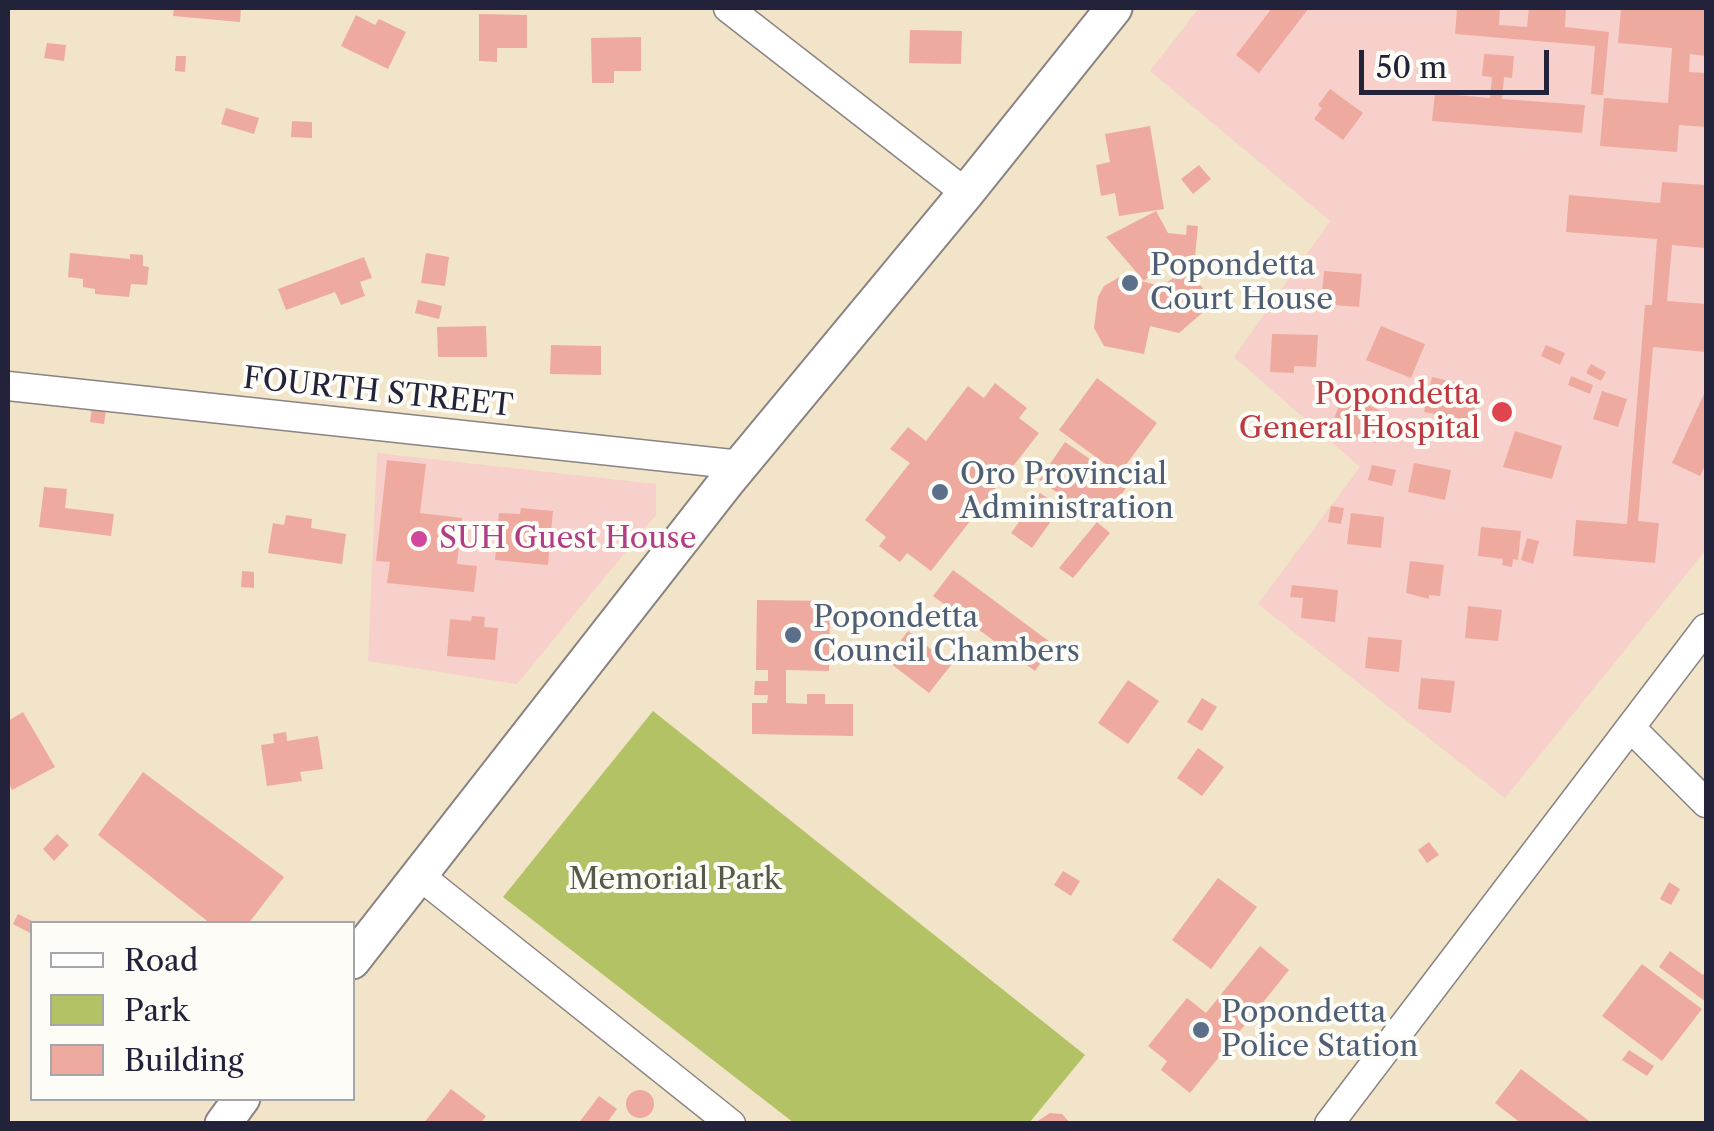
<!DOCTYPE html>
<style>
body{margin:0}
#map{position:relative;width:1714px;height:1131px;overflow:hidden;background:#f1e4c8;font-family:"Libre Caslon Text",serif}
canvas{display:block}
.frame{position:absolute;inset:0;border:10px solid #22223b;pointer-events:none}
.legend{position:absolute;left:30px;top:921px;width:325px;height:180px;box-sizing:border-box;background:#fdfcf7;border:2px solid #a5a5ac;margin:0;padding:12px 18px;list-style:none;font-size:30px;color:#22223b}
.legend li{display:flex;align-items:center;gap:20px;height:50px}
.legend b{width:50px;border:2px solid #a5a5ac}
.scale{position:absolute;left:1359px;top:50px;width:190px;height:45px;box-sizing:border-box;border:5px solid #22223b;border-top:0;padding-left:12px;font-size:30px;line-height:35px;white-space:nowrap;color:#22223b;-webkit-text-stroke:8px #fdfcf7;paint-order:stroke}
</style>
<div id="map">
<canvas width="1714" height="1131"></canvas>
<div class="frame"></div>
<ul class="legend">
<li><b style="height:12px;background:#fff"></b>Road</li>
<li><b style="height:28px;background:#b3c265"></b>Park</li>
<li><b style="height:28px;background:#efaaa0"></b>Building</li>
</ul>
<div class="scale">50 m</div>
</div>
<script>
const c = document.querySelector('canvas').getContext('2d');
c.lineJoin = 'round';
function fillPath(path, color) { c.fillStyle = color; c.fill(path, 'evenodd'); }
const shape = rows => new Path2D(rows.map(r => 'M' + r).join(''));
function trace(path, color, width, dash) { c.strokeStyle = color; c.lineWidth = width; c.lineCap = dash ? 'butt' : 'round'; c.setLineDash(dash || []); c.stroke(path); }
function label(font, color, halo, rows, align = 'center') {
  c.font = font + ' "Libre Caslon Text",serif'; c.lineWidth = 8; c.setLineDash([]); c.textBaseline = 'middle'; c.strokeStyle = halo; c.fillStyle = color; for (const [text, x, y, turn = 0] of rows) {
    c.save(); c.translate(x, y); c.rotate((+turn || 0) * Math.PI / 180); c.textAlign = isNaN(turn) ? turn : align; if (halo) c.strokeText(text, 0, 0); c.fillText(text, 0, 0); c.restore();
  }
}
fillPath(shape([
 [1199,8,1706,8,1706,550,1505,798,1258,604,1360,467,1234,357,1330,221,1150,71],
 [377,453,656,484,656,515,517,684,368,661]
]), '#f7d0cb');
fillPath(shape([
 [653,711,1085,1055,1029,1123,794,1123,503,897]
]), '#b3c265');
fillPath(shape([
 [174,8,241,8,240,22,173,16],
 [1272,8,1309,8,1259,73,1236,55],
 [1457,8,1500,8,1499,25,1527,27,1529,8,1566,8,1565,27,1609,32,1603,95,1591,94,1595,46,1455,34],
 [1621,8,1706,8,1706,56,1690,54,1689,72,1706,73,1706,127,1679,125,1677,152,1600,146,1604,98,1668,103,1672,48,1618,43],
 [479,14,527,15,527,48,497,48,497,62,479,61],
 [356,15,375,25,379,19,406,32,388,69,341,46],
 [910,30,962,31,961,64,909,63],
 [641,37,641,71,614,71,614,83,592,83,591,38],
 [47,43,66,45,64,61,44,58],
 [1484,54,1514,56,1512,78,1504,77,1502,99,1585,105,1582,133,1432,121,1435,93,1490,98,1492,77,1482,76],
 [176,56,186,56,185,72,175,71],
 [1330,89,1363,113,1343,140,1314,119,1322,108,1318,105],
 [226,108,259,118,254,134,221,124],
 [292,121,312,122,312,138,291,137],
 [1150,126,1164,209,1119,216,1115,193,1101,196,1096,165,1110,162,1105,134],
 [1199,165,1211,179,1193,194,1181,179],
 [1662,182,1706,185,1706,248,1672,245,1667,301,1706,304,1706,352,1653,347,1638,521,1659,523,1655,563,1573,556,1576,520,1627,524,1645,305,1652,305,1657,239,1566,232,1569,195,1660,203],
 [1156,211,1168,233,1186,235,1187,225,1198,226,1193,277,1215,302,1179,333,1150,326,1144,354,1104,346,1094,328,1098,297,1104,286,1121,276,1161,286,1178,275,1179,265,1163,264,1144,281,1106,237],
 [70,253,130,259,130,254,143,255,143,266,149,267,147,285,131,284,129,297,95,294,95,289,83,287,83,279,68,277],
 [426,253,449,257,445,286,421,283],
 [364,257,372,278,360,282,365,296,341,305,335,292,286,310,278,289],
 [1324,271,1362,274,1359,307,1321,304],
 [418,300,442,306,439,319,415,313],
 [486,326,487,357,438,357,437,327],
 [1381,326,1425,344,1411,378,1366,360],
 [1272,334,1318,335,1316,367,1294,366,1294,373,1270,372],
 [551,345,601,346,601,375,550,374],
 [1546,345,1565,353,1560,365,1541,356],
 [1591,364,1606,372,1601,381,1586,373],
 [1571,376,1593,385,1590,394,1568,385],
 [1432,377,1479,388,1472,421,1424,412],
 [1097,378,1157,423,1119,474,1059,430],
 [995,383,1027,408,1019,418,1039,433,931,571,907,553,900,562,879,546,886,537,865,520,910,463,890,449,908,427,926,441,968,386,984,398],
 [1602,391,1627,399,1618,427,1593,419],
 [1344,393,1387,414,1376,443,1330,429],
 [1704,394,1706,395,1706,464,1700,476,1672,463],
 [92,407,106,409,104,424,90,422],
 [1515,431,1562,446,1552,479,1503,467],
 [1065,442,1128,485,1105,518,1084,504,1081,509,1039,480],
 [387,460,426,464,420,513,462,518,457,564,477,566,474,592,387,583,390,562,376,561],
 [1414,463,1451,470,1445,500,1408,492],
 [1372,465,1396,470,1392,486,1368,480],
 [44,487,67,489,65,508,114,514,111,536,39,527],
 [1040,493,1061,507,1032,548,1011,533],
 [1331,506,1344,508,1341,524,1328,522],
 [521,508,553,511,548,565,495,560,499,513,520,514],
 [1351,513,1384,517,1381,548,1347,544],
 [286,515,312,519,311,528,346,534,342,564,268,553,273,523,284,525],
 [1097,522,1110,533,1073,578,1059,568],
 [1481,527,1521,531,1518,560,1513,559,1512,567,1502,565,1503,559,1478,556],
 [1527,538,1539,541,1533,564,1521,560],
 [1410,561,1444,565,1440,596,1429,595,1429,599,1406,593],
 [953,570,1054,645,1035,671,933,596],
 [242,571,254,572,254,588,241,587],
 [1292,585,1338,590,1335,622,1301,618,1303,598,1290,597],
 [757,600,830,601,829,671,786,670,786,703,807,704,807,694,825,694,825,704,853,704,853,736,752,734,752,703,767,703,768,695,754,695,755,681,768,681,768,670,756,670],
 [1468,606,1502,610,1498,641,1465,638],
 [472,616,485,617,484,627,498,628,495,660,447,656,450,619,471,621],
 [908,631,951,665,929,693,886,660],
 [1368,637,1402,640,1399,672,1365,668],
 [1421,678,1455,681,1451,713,1418,709],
 [1128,680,1159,701,1128,744,1098,723],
 [1202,698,1217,707,1202,731,1187,722],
 [23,712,55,767,12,790,8,782,8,721],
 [286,732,287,741,318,736,323,769,300,772,302,781,267,786,261,745,274,743,273,734],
 [1198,748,1224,767,1202,796,1177,778],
 [143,772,284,877,248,924,211,924,98,835],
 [57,834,69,845,54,861,43,849],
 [1429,842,1439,855,1427,863,1418,850],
 [1063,871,1080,881,1071,896,1054,885],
 [1218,878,1257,907,1211,969,1172,940],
 [1669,882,1680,889,1671,905,1660,899],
 [18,914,32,921,30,933,13,924],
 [1260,946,1289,970,1190,1093,1161,1070,1167,1061,1148,1046,1187,998,1206,1013],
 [1670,951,1703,975,1706,971,1706,1002,1659,967],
 [1642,964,1702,1009,1662,1061,1602,1016],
 [1629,1050,1654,1066,1647,1076,1622,1060],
 [1521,1069,1593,1124,1522,1124,1495,1103],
 [451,1089,486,1116,480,1124,423,1124],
 '626 1104a14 14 0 1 1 28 0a14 14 0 1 1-28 0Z',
 [599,1096,617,1109,606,1124,578,1124],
 [1050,1113,1062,1114,1071,1124,1033,1124]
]), '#efaaa0');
const minor = shape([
 [728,8,966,193],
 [8,386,741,465],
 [1631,728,1706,803],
 [420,876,731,1124],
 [1329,1124,1706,628]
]);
const major = shape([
 [352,961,728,480,966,193,1114,8],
 [223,1124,242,1098]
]);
trace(minor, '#8a8382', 31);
trace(major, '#8a8382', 39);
trace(minor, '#fff', 28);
trace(major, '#fff', 35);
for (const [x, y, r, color] of [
 [1130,283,10,"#5c6f8a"],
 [1502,412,12,"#e0444e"],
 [940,492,10,"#5c6f8a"],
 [419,539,10,"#d1479c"],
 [793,635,10,"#5c6f8a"],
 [1201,1030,10,"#5c6f8a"]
]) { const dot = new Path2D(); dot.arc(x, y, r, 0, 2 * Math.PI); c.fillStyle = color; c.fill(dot); trace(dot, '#fdfcf7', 4); }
label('30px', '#4e5e75', '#fdfcf7', [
 ["Popondetta",1150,266],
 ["Court House",1150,300],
 ["Oro Provincial",960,475],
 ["Administration",960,509],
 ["Popondetta",813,618],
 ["Council Chambers",813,652],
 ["Popondetta",1221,1013],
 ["Police Station",1221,1047]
], 'left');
label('30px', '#22223b', '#fdfcf7', [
 ["FOURTH STREET",378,393,6]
]);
label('30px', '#be3a42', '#fdfcf7', [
 ["Popondetta",1480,395],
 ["General Hospital",1480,429]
], 'right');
label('30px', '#b23c85', '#fdfcf7', [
 ["SUH Guest House",439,539]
], 'left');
label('30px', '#555a4a', '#fdfcf7', [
 ["Memorial Park",675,880]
]);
</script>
